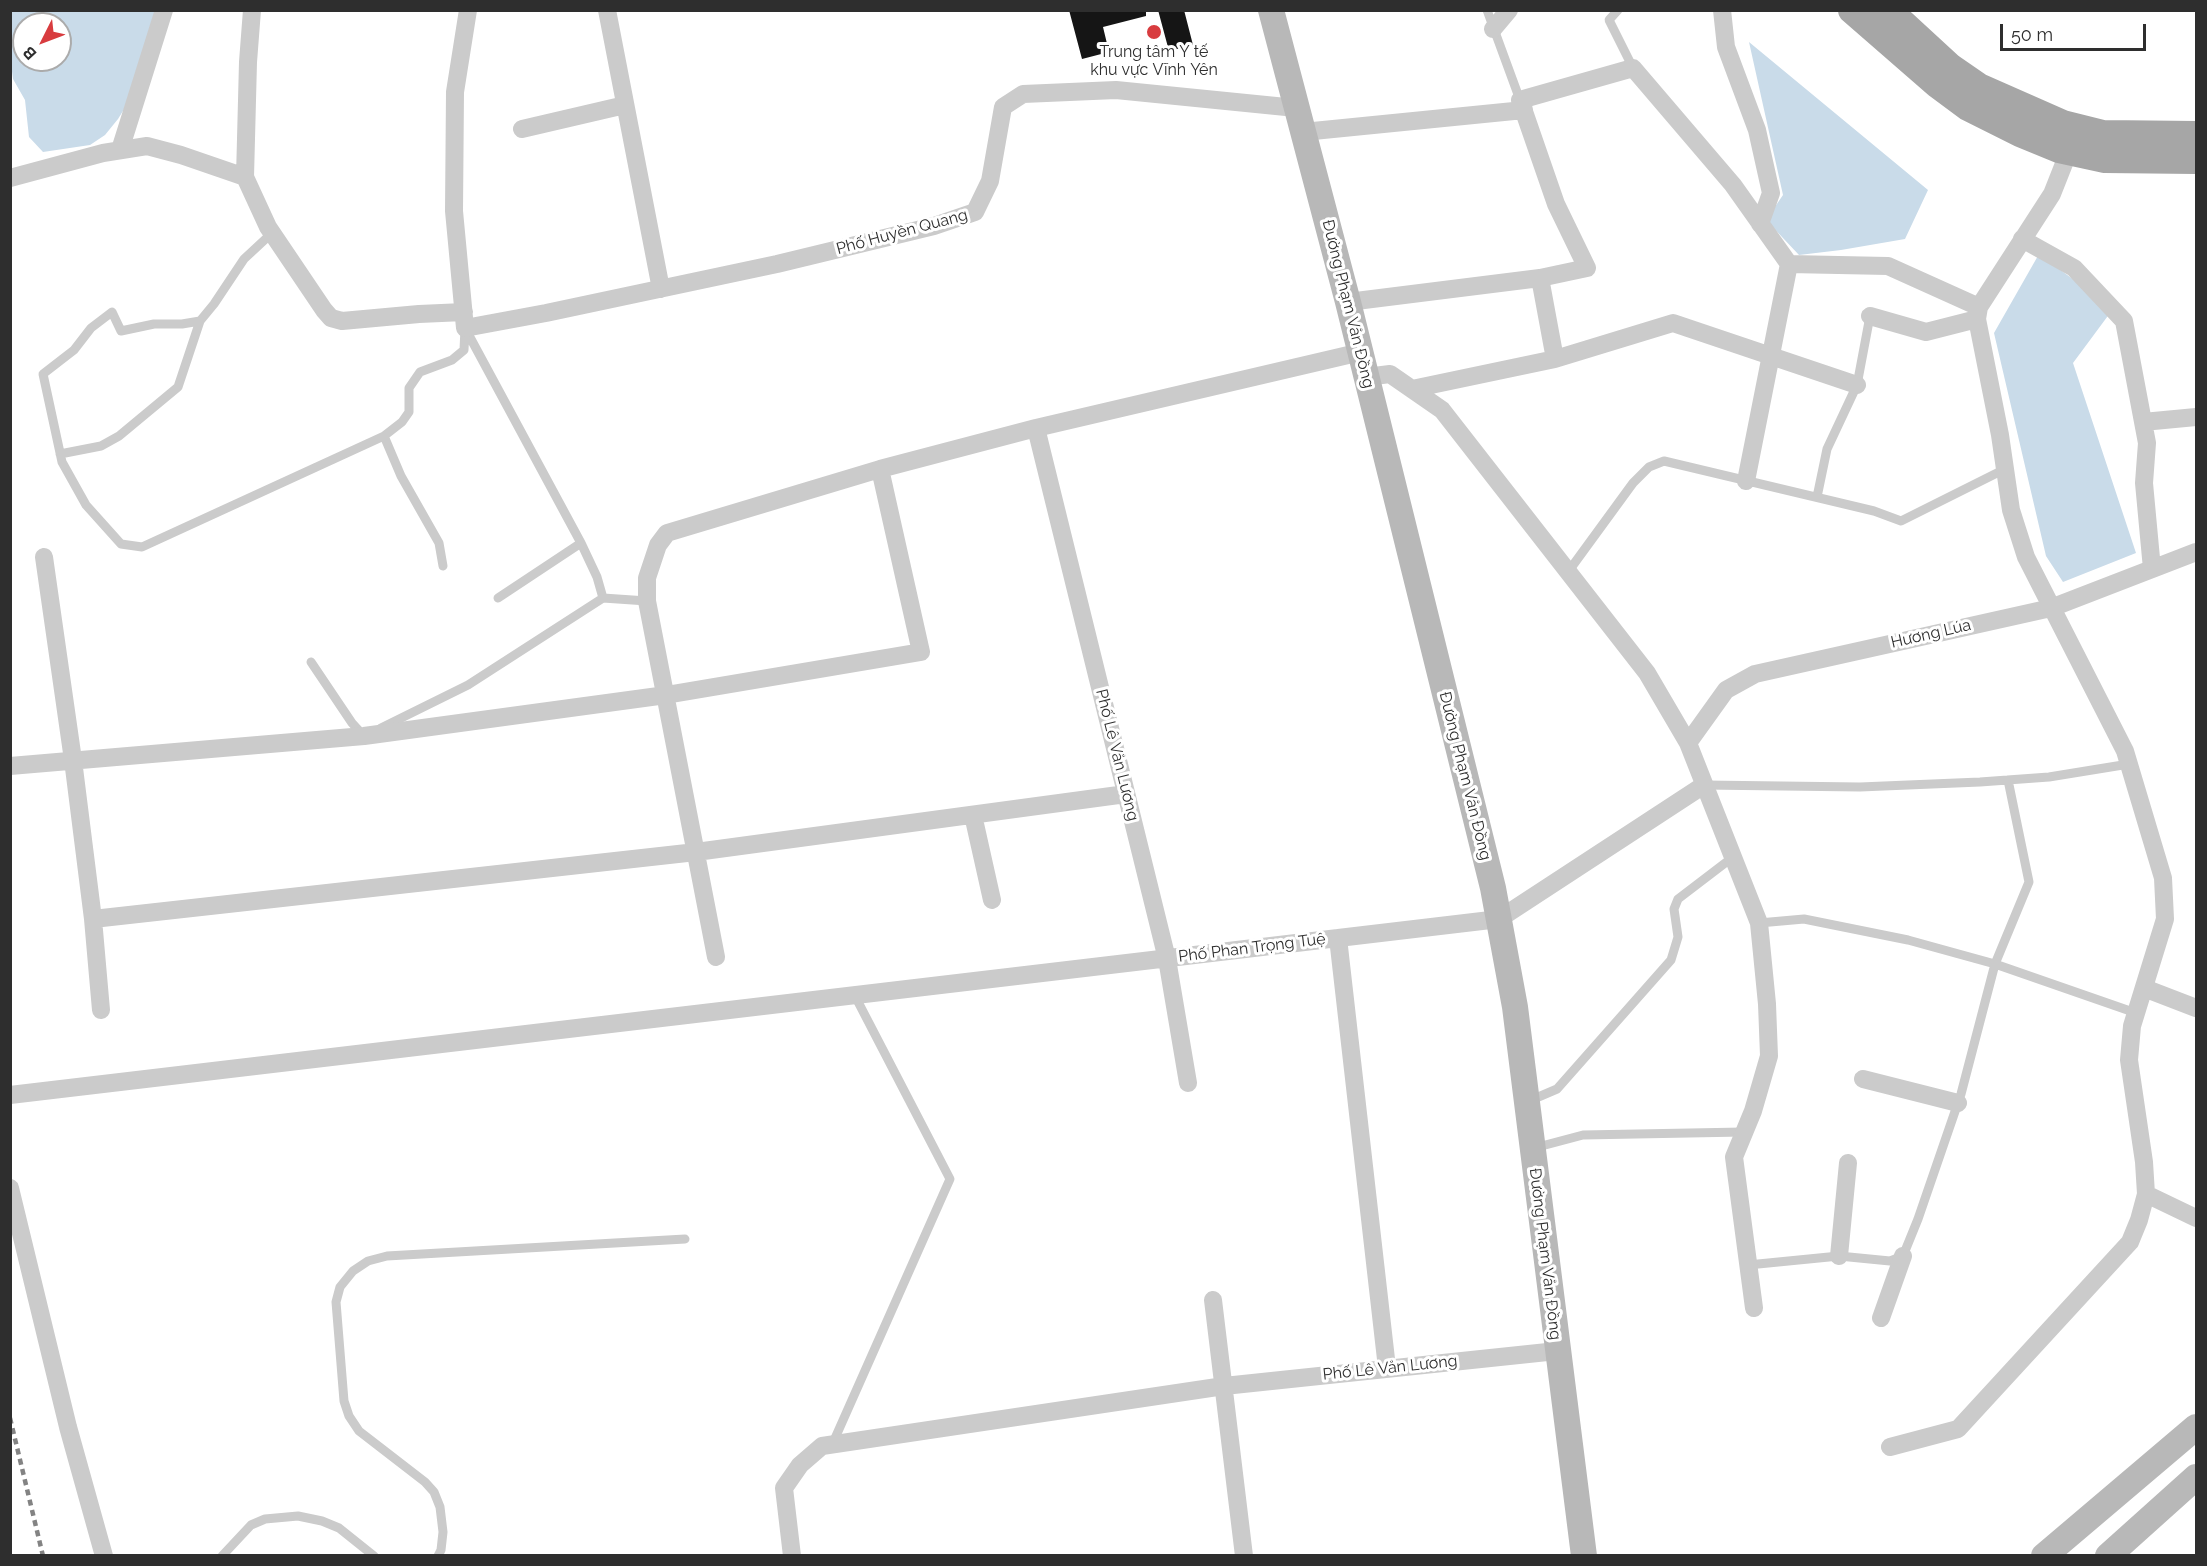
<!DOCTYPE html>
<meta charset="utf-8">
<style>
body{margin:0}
#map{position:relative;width:2207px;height:1566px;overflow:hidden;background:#fff;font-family:Raleway,sans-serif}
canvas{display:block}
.frame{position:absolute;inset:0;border:12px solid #2e2e2e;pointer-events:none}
.north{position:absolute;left:12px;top:12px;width:60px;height:60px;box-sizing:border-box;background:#fff;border:2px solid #ababab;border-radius:50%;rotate:228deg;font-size:16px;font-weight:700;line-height:24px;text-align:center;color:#2e2e2e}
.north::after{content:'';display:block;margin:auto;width:21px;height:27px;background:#d83c3f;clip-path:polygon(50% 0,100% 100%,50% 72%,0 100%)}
.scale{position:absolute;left:2000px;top:24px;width:146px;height:27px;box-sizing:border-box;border:3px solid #2e2e2e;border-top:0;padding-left:8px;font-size:18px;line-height:21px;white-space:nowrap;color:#2e2e2e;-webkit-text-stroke:4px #fff;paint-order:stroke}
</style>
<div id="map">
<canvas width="2207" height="1566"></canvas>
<div class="frame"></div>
<div class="north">B</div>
<div class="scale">50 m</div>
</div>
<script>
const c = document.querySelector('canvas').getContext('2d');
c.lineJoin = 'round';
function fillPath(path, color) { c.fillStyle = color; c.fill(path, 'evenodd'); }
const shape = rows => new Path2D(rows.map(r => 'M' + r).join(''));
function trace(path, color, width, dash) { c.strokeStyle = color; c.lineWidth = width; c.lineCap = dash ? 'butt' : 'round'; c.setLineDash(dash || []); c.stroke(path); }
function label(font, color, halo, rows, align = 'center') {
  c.font = font + ' Raleway,sans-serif'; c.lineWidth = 6; c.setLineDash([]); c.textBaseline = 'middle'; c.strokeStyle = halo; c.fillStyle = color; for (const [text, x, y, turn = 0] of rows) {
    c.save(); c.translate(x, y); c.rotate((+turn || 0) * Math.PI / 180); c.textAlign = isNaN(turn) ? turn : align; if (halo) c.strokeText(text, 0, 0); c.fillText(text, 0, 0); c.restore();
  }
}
fillPath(shape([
 [10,11,157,11,131,98,118,119,105,135,90,145,43,152,29,137,25,100,13,79,11,64],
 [24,24,60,24,60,60,24,60],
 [1749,42,1928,190,1905,239,1841,250,1799,255,1766,220,1783,195],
 [2039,254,2113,309,2073,363,2136,553,2063,582,2046,556,1994,333]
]), '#c9dbe9');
fillPath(shape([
 [1069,10,1146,10,1146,16,1103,27,1109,52,1082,59],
 [1158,10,1184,10,1193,45,1169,51]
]), '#151515');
trace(shape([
 [1487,10,1520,100],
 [1618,10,1609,20,1633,68],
 [272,233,244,259,214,304,200,321,182,324,154,324,121,331,112,312,91,328,74,350,43,374,62,462,86,505,121,544,142,547,384,436,402,422,409,412,409,388,420,372,452,360,464,350,465,328],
 [384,436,401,476,439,543,443,566],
 [60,454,101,446,119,436,178,387,200,321],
 [1817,497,1827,449,1857,385,1870,316],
 [1568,572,1633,483,1649,467,1664,461,1874,511,1901,521,2005,469],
 [498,598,581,543],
 [603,598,647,601],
 [311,662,352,723,363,735],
 [381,728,468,685,603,598,597,577,581,543,465,328],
 [1704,785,1860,787,1980,782,2049,777,2129,764],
 [1759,923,1804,919,1908,940,1995,964,2136,1013],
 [1529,1101,1557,1089,1671,960,1678,937,1674,909,1678,899,1733,857],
 [1534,1148,1583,1135,1743,1132],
 [1748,1265,1839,1256,1890,1261,1903,1256,1918,1219,1961,1094,1995,964,2029,882,2008,780],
 [832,1445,950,1179,855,996],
 [222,1556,251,1525,265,1519,298,1516,322,1521,339,1528,374,1556],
 [438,1556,441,1550,443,1532,440,1507,434,1492,425,1482,359,1431,349,1416,344,1401,336,1302,340,1287,353,1271,368,1261,387,1256,685,1239]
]), '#cbcbcb', 9);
trace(shape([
 [252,10,248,62,245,177,268,227,324,310,331,318,342,321,419,314,464,312],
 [468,10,455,92,454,211,465,328,546,313,777,264,934,226,975,212,990,181,1003,107,1023,94,1116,90,1296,108],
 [607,10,661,289],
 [1722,10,1726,47,1757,130,1771,193,1760,224],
 [1493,29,1509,10],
 [522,129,625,105],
 [1303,132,1524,110],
 [120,150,164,10],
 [10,178,103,153,147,146,181,155,245,177],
 [2022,239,2074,268,2124,321,2147,443,2144,483,2152,569],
 [1789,264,1888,266,1979,307],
 [1540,278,1555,359],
 [1348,302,1540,278,1587,268,1556,204,1520,100,1633,68,1733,185,1789,264,1746,481],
 [1870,316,1926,332,1977,319],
 [1366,377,1390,374,1442,410,1647,673,1688,743,1759,923,1767,1004,1769,1056,1753,1111,1734,1157,1754,1308],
 [1412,389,1555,359,1673,323,1857,385],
 [2143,422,2196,417],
 [1036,428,1167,959,1188,1083],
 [44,557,73,760,93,919,101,1010],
 [1688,743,1726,690,1755,674,2051,608,2196,552],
 [10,766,364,736,666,695,921,652,880,469],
 [973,815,992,900],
 [93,919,696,852,1126,794],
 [1338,938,1387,1368],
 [716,957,647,601,647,578,658,545,667,533,880,469,1036,428,1361,352],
 [2144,988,2196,1008],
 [1863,1079,1958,1103],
 [10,1095,1499,919,1704,785],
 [10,1188,68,1427,104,1556],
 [2146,1194,2196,1218],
 [1839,1256,1848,1163],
 [1213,1300,1244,1556],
 [1881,1318,1903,1256],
 [1890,1447,1958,1429,2130,1242,2139,1220,2146,1194,2144,1162,2129,1060,2132,1026,2165,919,2163,878,2125,751,2026,557,2011,510,2000,435,1977,319,1979,307,2052,194,2069,151],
 [792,1556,784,1488,800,1465,822,1446,1224,1386,1557,1351]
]), '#cbcbcb', 18);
trace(shape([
 [1271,10,1348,302,1493,888,1515,1007,1584,1556],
 [2044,1556,2196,1427],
 [2108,1556,2196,1477]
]), '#b8b8b8', 26);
trace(shape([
 [1852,10,1937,84,1968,107,2020,133,2059,149,2105,159,2196,160],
 [1888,10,1950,67,1979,87,2063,124,2103,134,2196,135]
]), '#a6a6a6', 28);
trace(shape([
 [10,1418,43,1556]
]), '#838383', 4.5, [6, 4.5]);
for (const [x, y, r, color] of [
 [1154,32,8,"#d83c3f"]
]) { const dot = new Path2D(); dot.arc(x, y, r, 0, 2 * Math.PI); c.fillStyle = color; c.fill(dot); trace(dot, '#fff', 2); }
label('16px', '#2e2e2e', '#fff', [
 ["Trung tâm Y tế",1154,52],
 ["khu vực Vĩnh Yên",1154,70]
]);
label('16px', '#2e2e2e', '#fff', [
 ["Phố Huyền Quang",902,232,-15],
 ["Đường Phạm Văn Đồng",1348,304,76],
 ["Hương Lúa",1931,634,-13],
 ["Phố Lê Văn Lương",1117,755,76],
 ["Đường Phạm Văn Đồng",1465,776,76],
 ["Phố Phan Trọng Tuệ",1252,948,-7],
 ["Đường Phạm Văn Đồng",1545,1254,83],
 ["Phố Lê Văn Lương",1390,1368,-6]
]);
</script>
